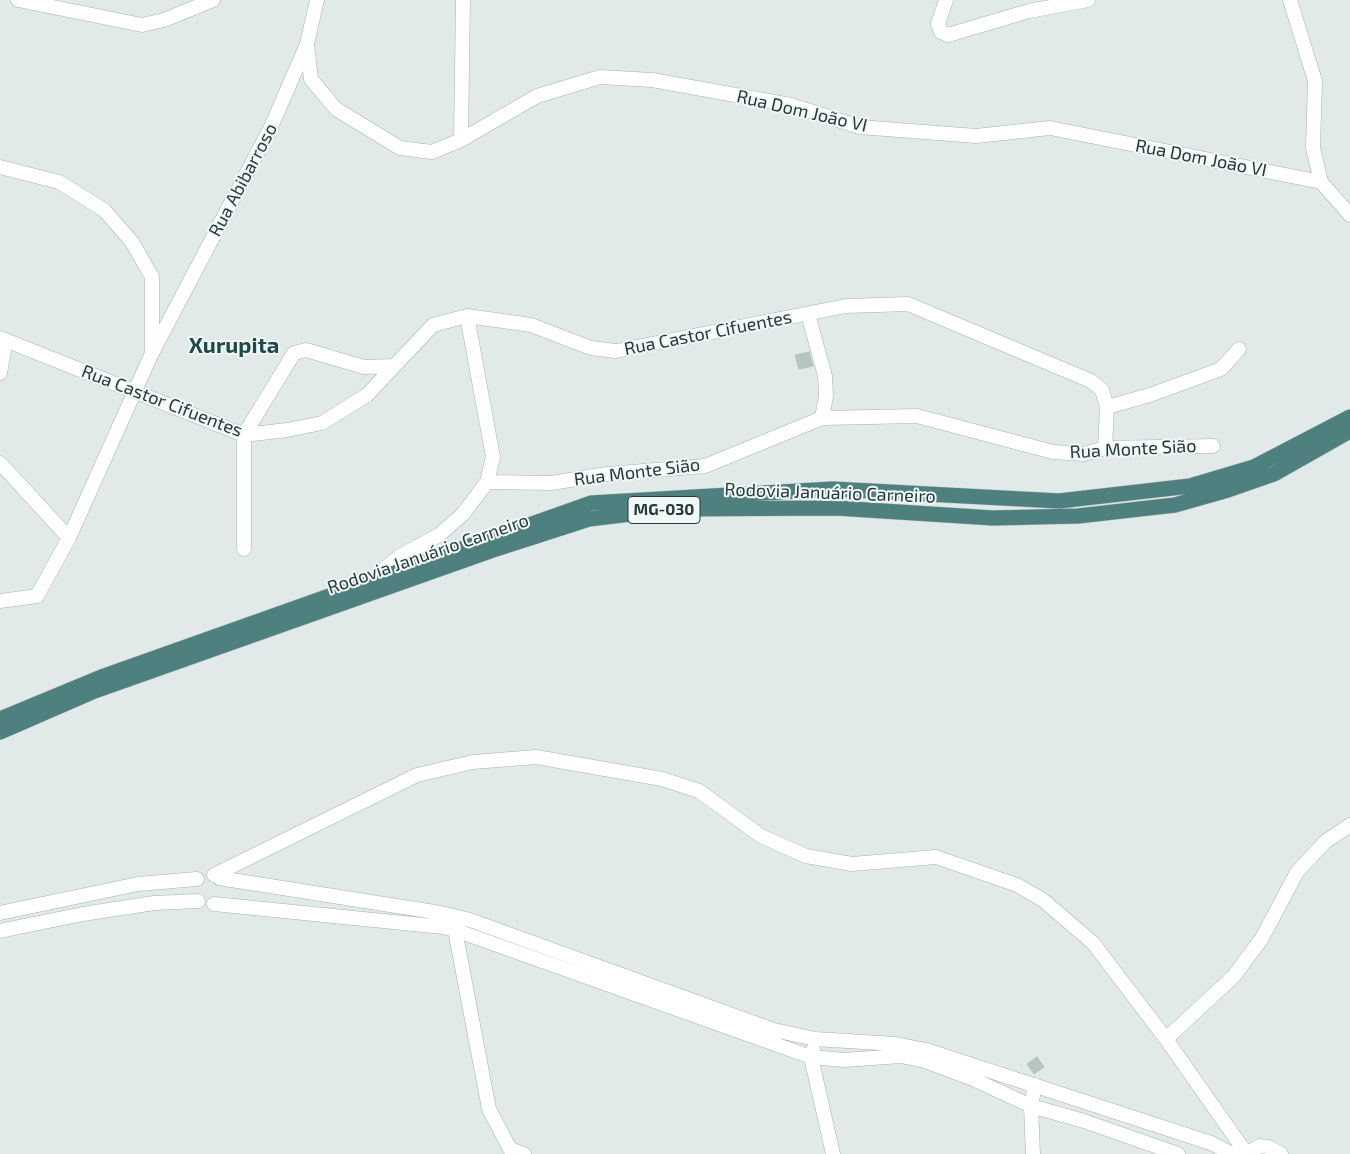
<!DOCTYPE html>
<meta charset="utf-8">
<style>
body{margin:0}
canvas{display:block;background:#e1eae8}
</style>
<canvas width="1350" height="1154"></canvas>
<script>
const c = document.querySelector('canvas').getContext('2d');
c.lineJoin = 'round';
function fillPath(path, color) { c.fillStyle = color; c.fill(path, 'evenodd'); }
const shape = rows => new Path2D(rows.map(r => 'M' + r).join(''));
function trace(path, color, width, dash) { c.strokeStyle = color; c.lineWidth = width; c.lineCap = dash ? 'butt' : 'round'; c.setLineDash(dash || []); c.stroke(path); }
function label(font, color, halo, rows, align = 'center') {
  c.font = font + ' "Exo 2",sans-serif'; c.lineWidth = 4; c.setLineDash([]); c.textBaseline = 'middle'; c.strokeStyle = halo; c.fillStyle = color; for (const [text, x, y, turn = 0] of rows) {
    c.save(); c.translate(x, y); c.rotate((+turn || 0) * Math.PI / 180); c.textAlign = isNaN(turn) ? turn : align; if (halo) c.strokeText(text, 0, 0); c.fillText(text, 0, 0); c.restore();
  }
}
const building = shape([
 [809,352,813,366,799,369,795,355,809,352],
 [1037,1057,1044,1067,1034,1074,1027,1064,1037,1057]
]);
fillPath(building, '#b7c5c2');
trace(building, '#b4c4c0', 1);
const minor = shape([
 [18,0,142,25,164,20,213,0],
 [946,0,938,24,941,32,948,35,1029,11,1088,0],
 [1290,0,1315,81,1313,148,1321,182],
 [307,44,311,79,336,109,400,148,432,152,461,140,537,96,600,77,652,80,791,105,860,127,976,136,1050,128,1321,182,1350,215],
 [461,140,463,0],
 [0,167,59,182,104,210,132,242,152,277,152,349],
 [808,314,825,376,826,396,822,418],
 [0,338,244,435,287,430,322,423,367,395,433,325,467,316,531,325,591,348,616,351,846,306,908,304,1091,381,1102,390,1107,407,1105,448],
 [0,373,6,340],
 [1107,407,1150,395,1221,369,1239,349],
 [0,463,69,538],
 [487,482,551,483,607,474,705,466,822,418,917,416,1053,452,1084,454,1105,448,1213,446],
 [244,549,244,435,294,353,306,350,364,367,392,366],
 [371,580,400,556,439,535,463,514,487,482,493,457,467,316],
 [0,601,37,596,69,538,152,353,271,127,307,44,317,0],
 [214,875,417,775,473,762,536,757,662,779,699,791,761,836,806,856,852,864,936,857,1017,885,1043,900,1093,943,1166,1039,1246,1153],
 [219,878,441,913,470,920,774,1030,815,1039,896,1044,926,1050,1211,1143,1232,1154],
 [214,904,443,927,455,930,811,1057,844,1060,901,1056,925,1061,973,1079,1031,1106,1084,1121,1178,1154],
 [0,913,138,884,197,879],
 [459,923,455,930,489,1109,510,1149,524,1154],
 [0,931,83,914,154,903,198,901],
 [1166,1039,1234,976,1262,938,1297,872,1325,842,1350,825],
 [813,1050,811,1057,833,1154],
 [1033,1154,1031,1106,1035,1085],
 [1245,1154,1260,1146,1268,1147,1281,1154]
]);
const trunk = shape([
 [0,719,104,676,591,503,833,489,1059,501,1190,486,1254,467,1350,417],
 [0,732,92,692,496,549,589,519,672,509,836,508,993,518,1078,516,1175,505,1228,490,1274,474,1350,431]
]);
trace(minor, '#a4b2b0', 15);
trace(trunk, '#bdc4c3', 16);
trace(minor, '#fff', 14);
trace(trunk, '#4d807f', 15);
for (const [x, y, w] of [
 [664,510,72]
]) { const box = new Path2D(); box.roundRect(x - w / 2, y - 13.5, w, 27, 4); c.fillStyle = '#f1f7f6'; c.fill(box); trace(box, '#233a38', 1); }
label('bold 16px', '#233a38', null, [
 ["MG-030",664,510]
]);
label('18px', '#233a38', '#f1f7f6', [
 ["Rua Dom João VI",802,111,13],
 ["Rua Dom João VI",1201,158,11],
 ["Rua Abibarroso",243,180,-62],
 ["Rua Castor Cifuentes",708,333,-11],
 ["Rua Castor Cifuentes",162,401,21],
 ["Rua Monte Sião",1133,449,-3],
 ["Rua Monte Sião",637,472,-7],
 ["Rodovia Januário Carneiro",830,493,2],
 ["Rodovia Januário Carneiro",428,554,-19]
]);
label('bold 22px', '#204a49', '#f1f7f6', [
 ["Xurupita",234,346]
]);
</script>
